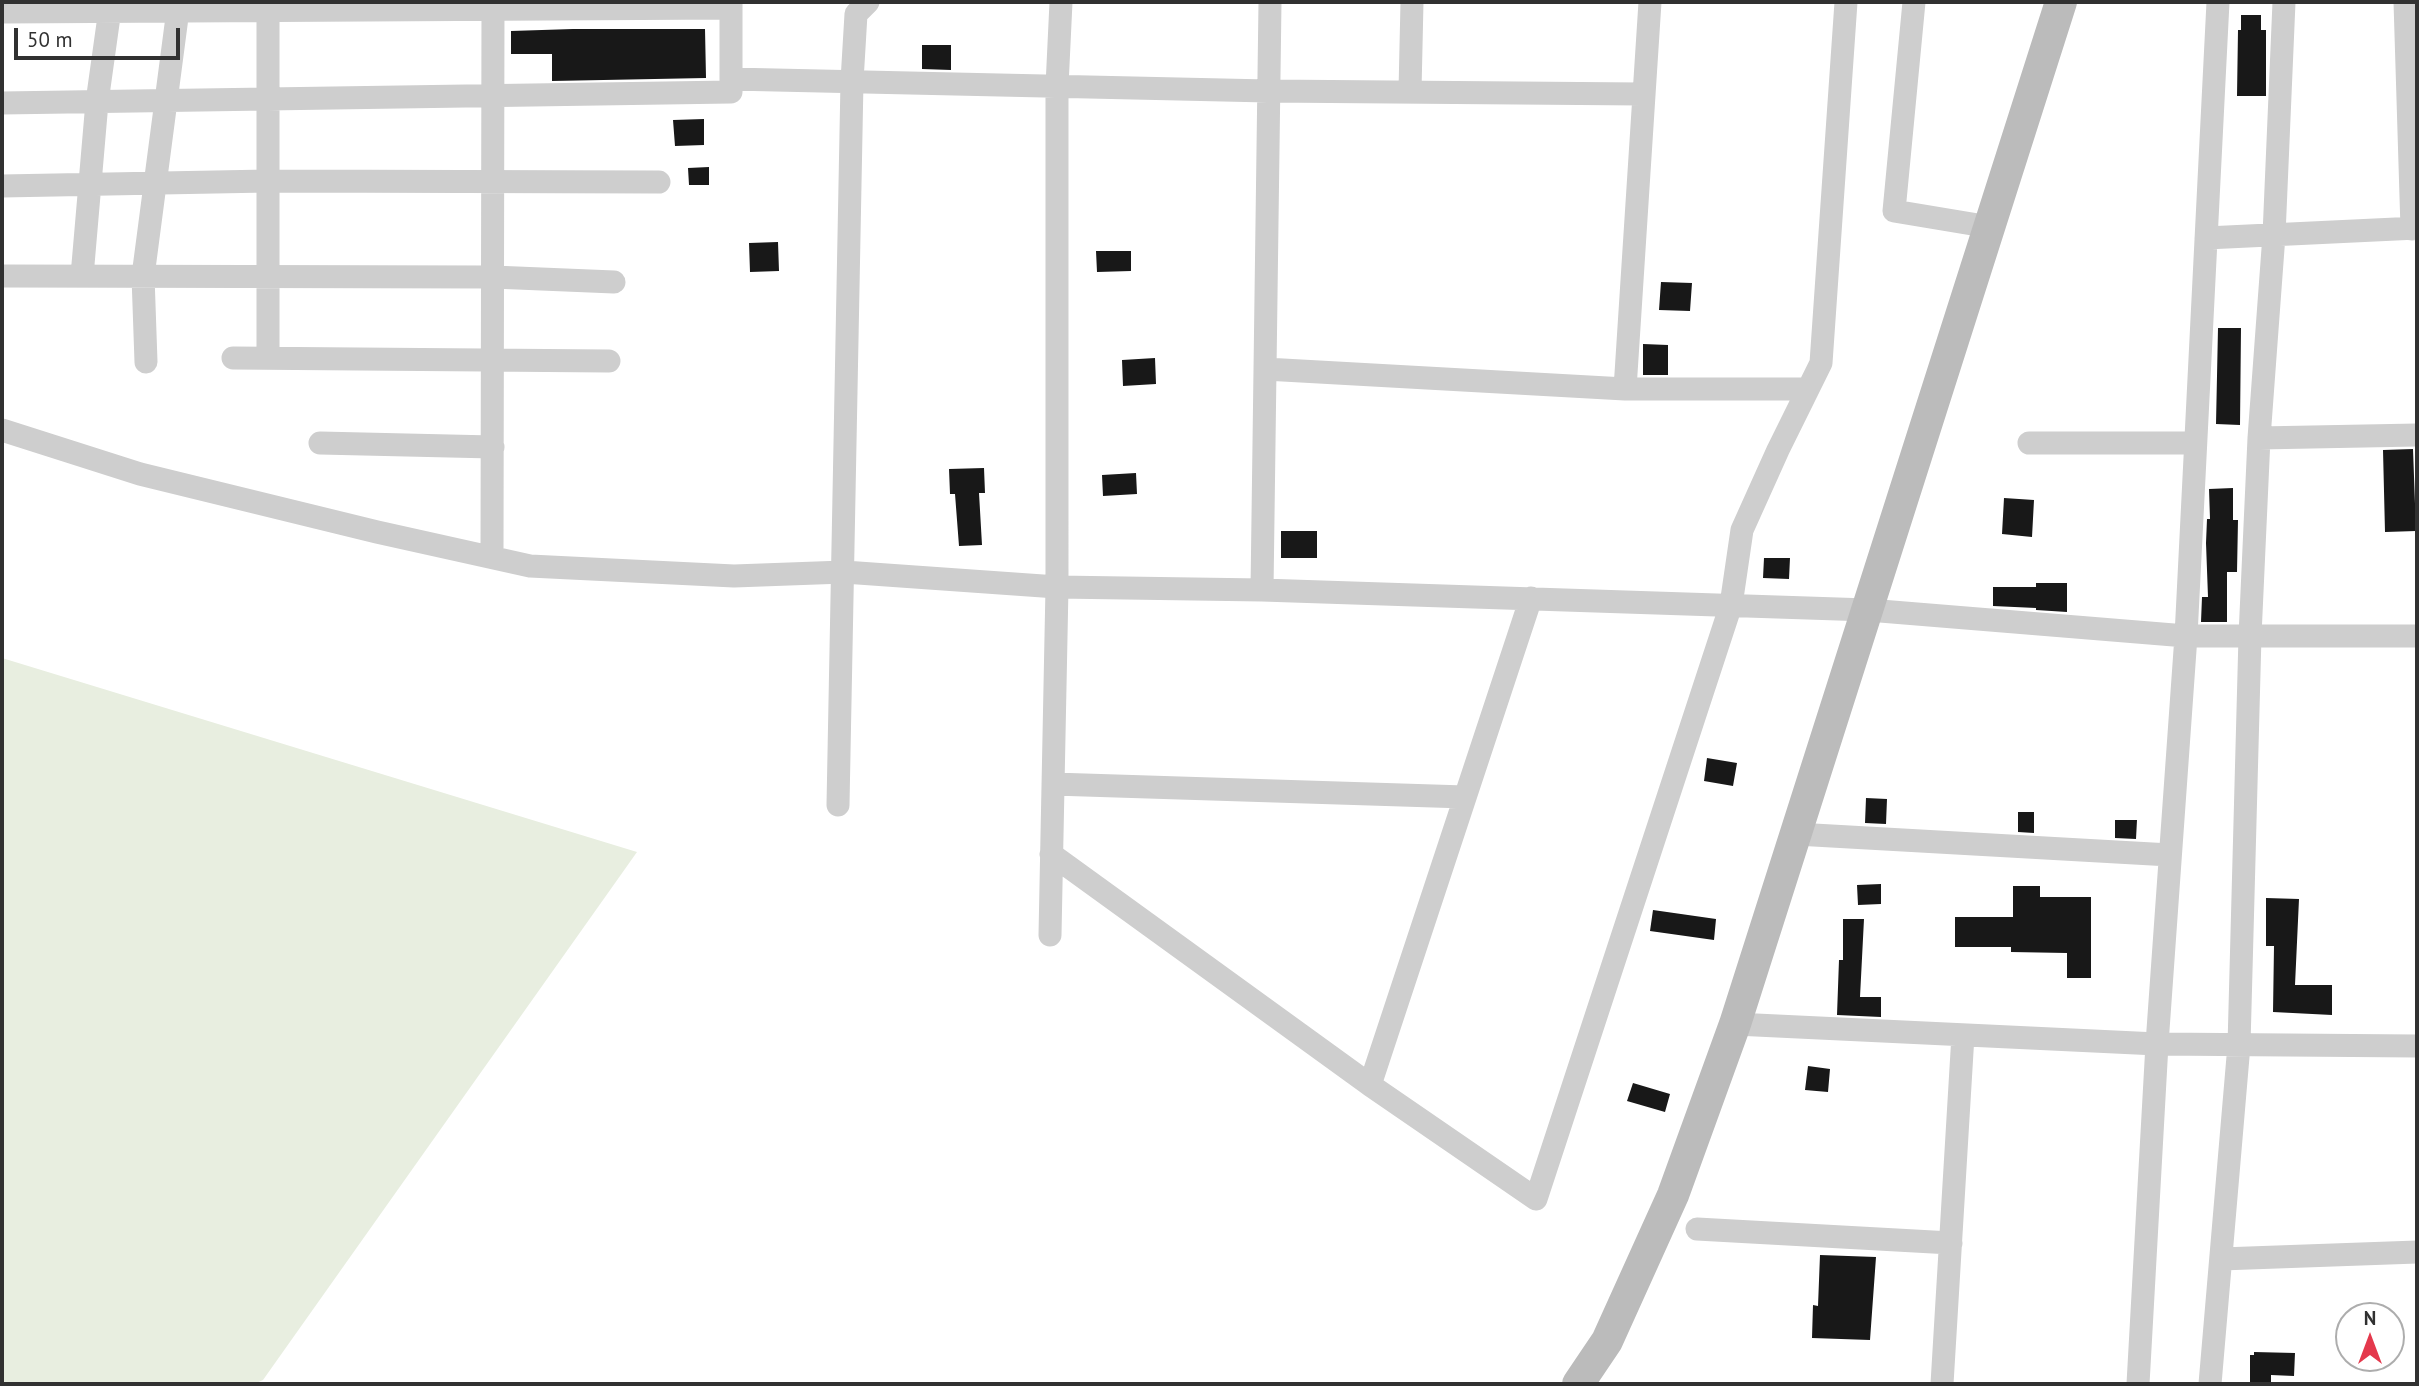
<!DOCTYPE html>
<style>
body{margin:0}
#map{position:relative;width:2419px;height:1386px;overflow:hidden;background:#fff;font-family:"PT Sans",sans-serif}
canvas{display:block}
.frame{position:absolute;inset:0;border:4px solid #313131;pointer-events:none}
.north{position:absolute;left:2335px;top:1302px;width:70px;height:70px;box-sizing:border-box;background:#fff;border:2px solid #adadad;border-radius:50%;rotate:0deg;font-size:19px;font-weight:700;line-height:28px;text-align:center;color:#313131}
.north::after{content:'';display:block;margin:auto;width:24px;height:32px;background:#e4384c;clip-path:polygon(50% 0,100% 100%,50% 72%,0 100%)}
.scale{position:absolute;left:14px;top:28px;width:166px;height:32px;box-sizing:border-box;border:4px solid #313131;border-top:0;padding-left:9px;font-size:21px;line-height:24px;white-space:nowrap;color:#313131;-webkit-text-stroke:5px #fff;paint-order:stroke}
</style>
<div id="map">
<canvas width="2419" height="1386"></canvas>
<div class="frame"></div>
<div class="north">N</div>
<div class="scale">50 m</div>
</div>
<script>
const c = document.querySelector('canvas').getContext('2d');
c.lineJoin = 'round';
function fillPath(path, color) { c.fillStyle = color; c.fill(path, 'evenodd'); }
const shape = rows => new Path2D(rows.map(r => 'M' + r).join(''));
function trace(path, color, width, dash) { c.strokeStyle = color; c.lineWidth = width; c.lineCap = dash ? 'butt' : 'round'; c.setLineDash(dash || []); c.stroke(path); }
fillPath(shape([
 [2,658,637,852,263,1380,254,1384,2,1384]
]), '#e8eee0');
fillPath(shape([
 [2241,15,2261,15,2261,30,2266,30,2266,96,2237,96,2238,30,2241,30],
 [573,29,705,29,706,78,552,81,552,54,511,54,511,31],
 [922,45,951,45,951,70,922,69],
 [704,119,704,145,675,146,673,120],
 [709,167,709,185,689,185,688,168],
 [778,242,779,271,750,272,749,243],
 [1096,251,1131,251,1131,271,1097,272],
 [1661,282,1692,283,1690,311,1659,310],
 [2218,328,2241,328,2240,425,2216,424],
 [1643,344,1668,345,1668,375,1643,375],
 [1155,358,1156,384,1123,386,1122,360],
 [2413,449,2416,531,2385,532,2383,450],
 [984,468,985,493,979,493,982,545,959,546,955,494,950,494,949,469],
 [1136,473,1137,494,1103,496,1102,475],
 [2233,488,2233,520,2238,520,2237,572,2227,572,2227,622,2201,622,2202,597,2208,597,2206,543,2207,519,2210,519,2209,489],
 [2004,498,2034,500,2032,537,2002,534],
 [1281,531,1317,531,1317,558,1281,558],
 [1764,558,1790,558,1789,579,1763,578],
 [2036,583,2067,583,2067,612,2036,610,2036,608,1993,606,1993,587,2036,587],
 [1707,758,1737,763,1733,786,1704,781],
 [1866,798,1887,799,1886,824,1865,823],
 [2018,812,2034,812,2034,833,2018,832],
 [2115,820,2137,820,2136,839,2115,838],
 [1881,884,1881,904,1858,905,1857,885],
 [2013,886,2040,886,2040,897,2091,897,2091,978,2067,978,2067,953,2011,952,2011,947,1955,947,1955,917,2013,917],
 [2266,898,2299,899,2295,985,2332,985,2332,1015,2273,1012,2274,946,2266,946],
 [1653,910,1716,919,1714,940,1650,931],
 [1843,919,1864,919,1860,997,1881,997,1881,1017,1837,1015,1839,960,1843,960],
 [1808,1066,1830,1069,1828,1092,1805,1090],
 [1633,1083,1670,1094,1665,1112,1627,1101],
 [1820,1255,1876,1257,1870,1340,1812,1338,1813,1305,1818,1306],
 [2254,1352,2295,1353,2294,1376,2271,1375,2271,1384,2250,1384,2250,1355,2254,1355]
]), '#181818');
trace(shape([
 [1914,2,1894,211,1990,227],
 [2405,2,2412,229],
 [2,12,731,8],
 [731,79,1268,91,1642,94],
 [1410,91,1412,2],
 [2,103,731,92,731,2],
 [2,186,268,181,659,182],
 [2206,238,2417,228],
 [2,276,493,277,614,282],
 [82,276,97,102,111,2],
 [233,358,609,361],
 [268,358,268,2],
 [146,362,143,276,179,2],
 [1265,369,1625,389,1808,389],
 [1625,389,1650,2],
 [2,430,140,474,377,532,530,566,734,576,844,572,1057,587,1262,590,1868,610,2186,636,2417,636],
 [2259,438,2417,435],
 [320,443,493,447],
 [2029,443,2195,443],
 [492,557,493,2],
 [1262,590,1270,2],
 [1053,784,1465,797],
 [838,805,852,81,856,14,868,2],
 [1796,834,2170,855],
 [1051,854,1370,1085,1536,1199,1731,605,1742,530,1778,450,1821,363,1846,2],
 [1050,935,1057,587,1057,86,1061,2],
 [1735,1024,2157,1044,2417,1046],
 [1370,1085,1531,598],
 [1697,1229,1951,1243],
 [2221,1259,2417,1252],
 [1942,1384,1963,1035],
 [2138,1384,2157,1044,2186,636,2218,2],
 [2210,1384,2239,1045,2250,636,2259,438,2274,235,2284,2]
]), '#cecece', 23);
trace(shape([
 [1578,1384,1607,1341,1673,1195,1735,1024,2061,2]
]), '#bbb', 32);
</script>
